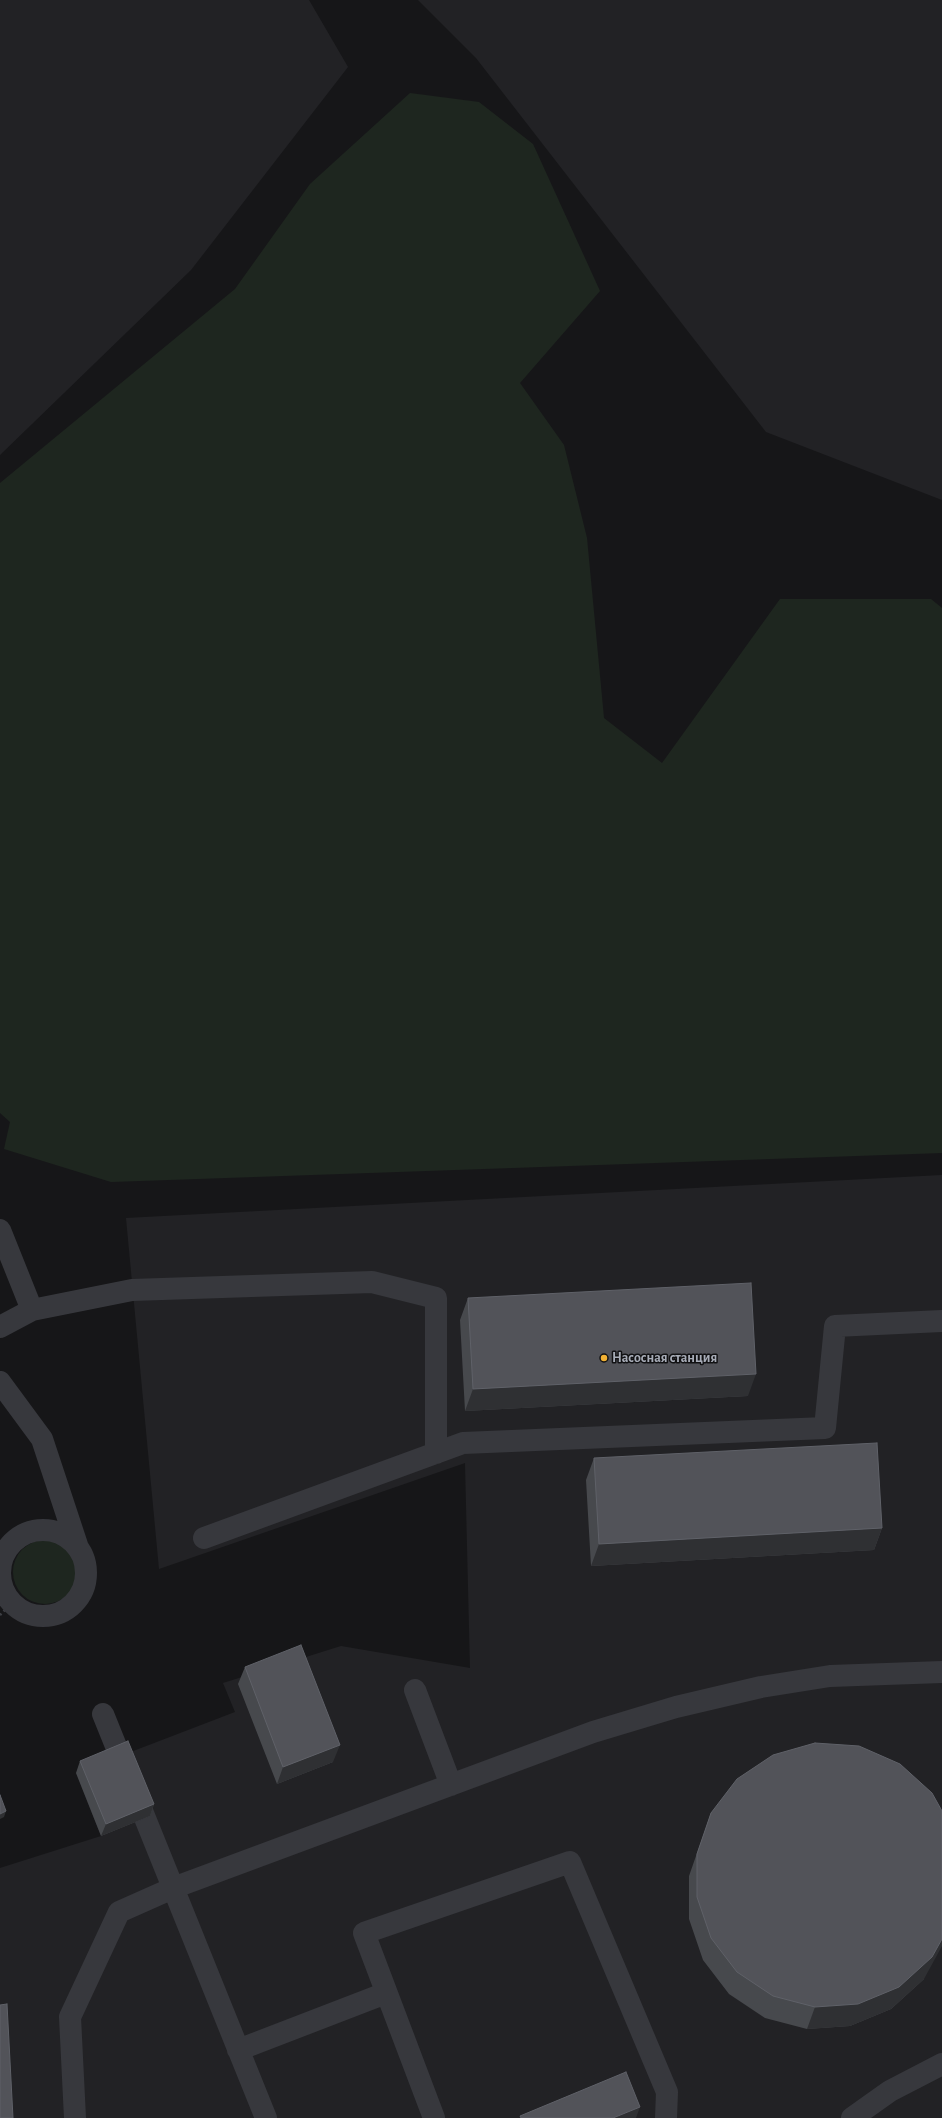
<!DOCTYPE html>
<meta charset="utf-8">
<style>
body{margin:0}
canvas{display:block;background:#161618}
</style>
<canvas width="942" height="2118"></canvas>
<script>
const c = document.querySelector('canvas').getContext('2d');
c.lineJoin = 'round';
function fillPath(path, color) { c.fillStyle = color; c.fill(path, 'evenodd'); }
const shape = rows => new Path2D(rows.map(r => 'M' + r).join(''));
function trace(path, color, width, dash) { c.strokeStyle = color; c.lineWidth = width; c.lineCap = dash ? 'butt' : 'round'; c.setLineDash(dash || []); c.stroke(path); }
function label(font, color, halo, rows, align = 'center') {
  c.font = font + ' "Alegreya Sans",sans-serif'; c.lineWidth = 3; c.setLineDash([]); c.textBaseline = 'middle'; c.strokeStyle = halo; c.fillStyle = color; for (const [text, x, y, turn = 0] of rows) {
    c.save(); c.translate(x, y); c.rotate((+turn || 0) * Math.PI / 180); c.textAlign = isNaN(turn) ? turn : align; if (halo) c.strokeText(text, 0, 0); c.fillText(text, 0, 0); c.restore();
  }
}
fillPath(shape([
 [0,0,309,0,348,67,191,270,0,455],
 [418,0,942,0,942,500,766,432,476,58],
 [942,1175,942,2118,0,2118,0,1868,101,1836,76,1773,235,1712,223,1683,341,1646,470,1668,465,1463,159,1569,126,1218]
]), '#222225');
fillPath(shape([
 [410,93,479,102,533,144,600,291,520,383,564,445,587,538,604,718,662,763,780,599,931,599,942,608,942,1153,111,1182,4,1149,10,1122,0,1113,0,483,235,289,310,184],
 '13 1572a32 32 0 1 1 64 0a32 32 0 1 1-64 0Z'
]), '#1e261f');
trace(shape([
 [0,1615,12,1603]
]), '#3d3f44', 2.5, [2, 3]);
trace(shape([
 [0,1230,32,1310,0,1327],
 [32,1310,132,1290,372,1282,436,1298,436,1453],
 [0,1382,42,1439,78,1548],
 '0 1573a43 43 0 1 1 86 0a43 43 0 1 1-86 0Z',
 [204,1538,463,1443,825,1428,835,1326,942,1321],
 [415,1690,451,1785],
 [103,1714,266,2118],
 [238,2050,386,1993],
 [75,2118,70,2017,119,1912,173,1888,593,1732,676,1707,761,1687,830,1676,942,1672],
 [434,2118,364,1933,570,1862,667,2092,666,2118],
 [852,2118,890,2091,942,2064]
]), '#37383d', 22);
fillPath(shape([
 [468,1298,748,1396,465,1411,460,1320],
 [594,1458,882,1528,874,1550,591,1566,586,1480],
 [245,1667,333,1762,277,1784,238,1684],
 [80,1761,154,1804,150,1816,101,1836,76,1773],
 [711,1813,924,1979,891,2009,850,2026,807,2029,765,2018,729,1994,703,1960,689,1919,689,1876]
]), '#47494d');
fillPath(shape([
 [756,1374,748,1396,465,1411,473,1389],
 [882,1528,874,1550,591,1566,599,1544],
 [340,1745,333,1762,277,1784,283,1767],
 [154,1804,150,1816,101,1836,106,1824],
 [6,1811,4,1817,0,1819,0,1814],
 [942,1939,942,1946,924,1979,891,2009,850,2026,807,2029,815,2007],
 [640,2107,636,2118,613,2118]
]), '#2f3033');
const building = shape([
 [751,1283,756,1374,473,1389,468,1298,751,1283],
 [877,1443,882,1528,599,1544,594,1458,877,1443],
 [301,1645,340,1745,283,1767,245,1667,301,1645],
 [128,1741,154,1804,106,1824,80,1761,128,1741],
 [815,1743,859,1746,900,1764,932,1793,942,1811,942,1939,932,1957,899,1987,858,2004,815,2007,773,1996,737,1972,711,1938,697,1897,697,1854,711,1813,737,1779,773,1755,815,1743],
 [0,1795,6,1811,0,1814,0,1795],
 [7,2004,13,2118,0,2118,0,2005,7,2004],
 [626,2072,640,2107,613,2118,521,2118,520,2116,626,2072]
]);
fillPath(building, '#525359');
trace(building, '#5f6168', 1);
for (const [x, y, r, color] of [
 [604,1358,4,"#f2b134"]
]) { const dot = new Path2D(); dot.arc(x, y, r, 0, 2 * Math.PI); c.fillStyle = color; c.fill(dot); trace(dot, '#111113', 1.5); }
label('bold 14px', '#a8adb8', '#111113', [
 ["Насосная станция",612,1358]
], 'left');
</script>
